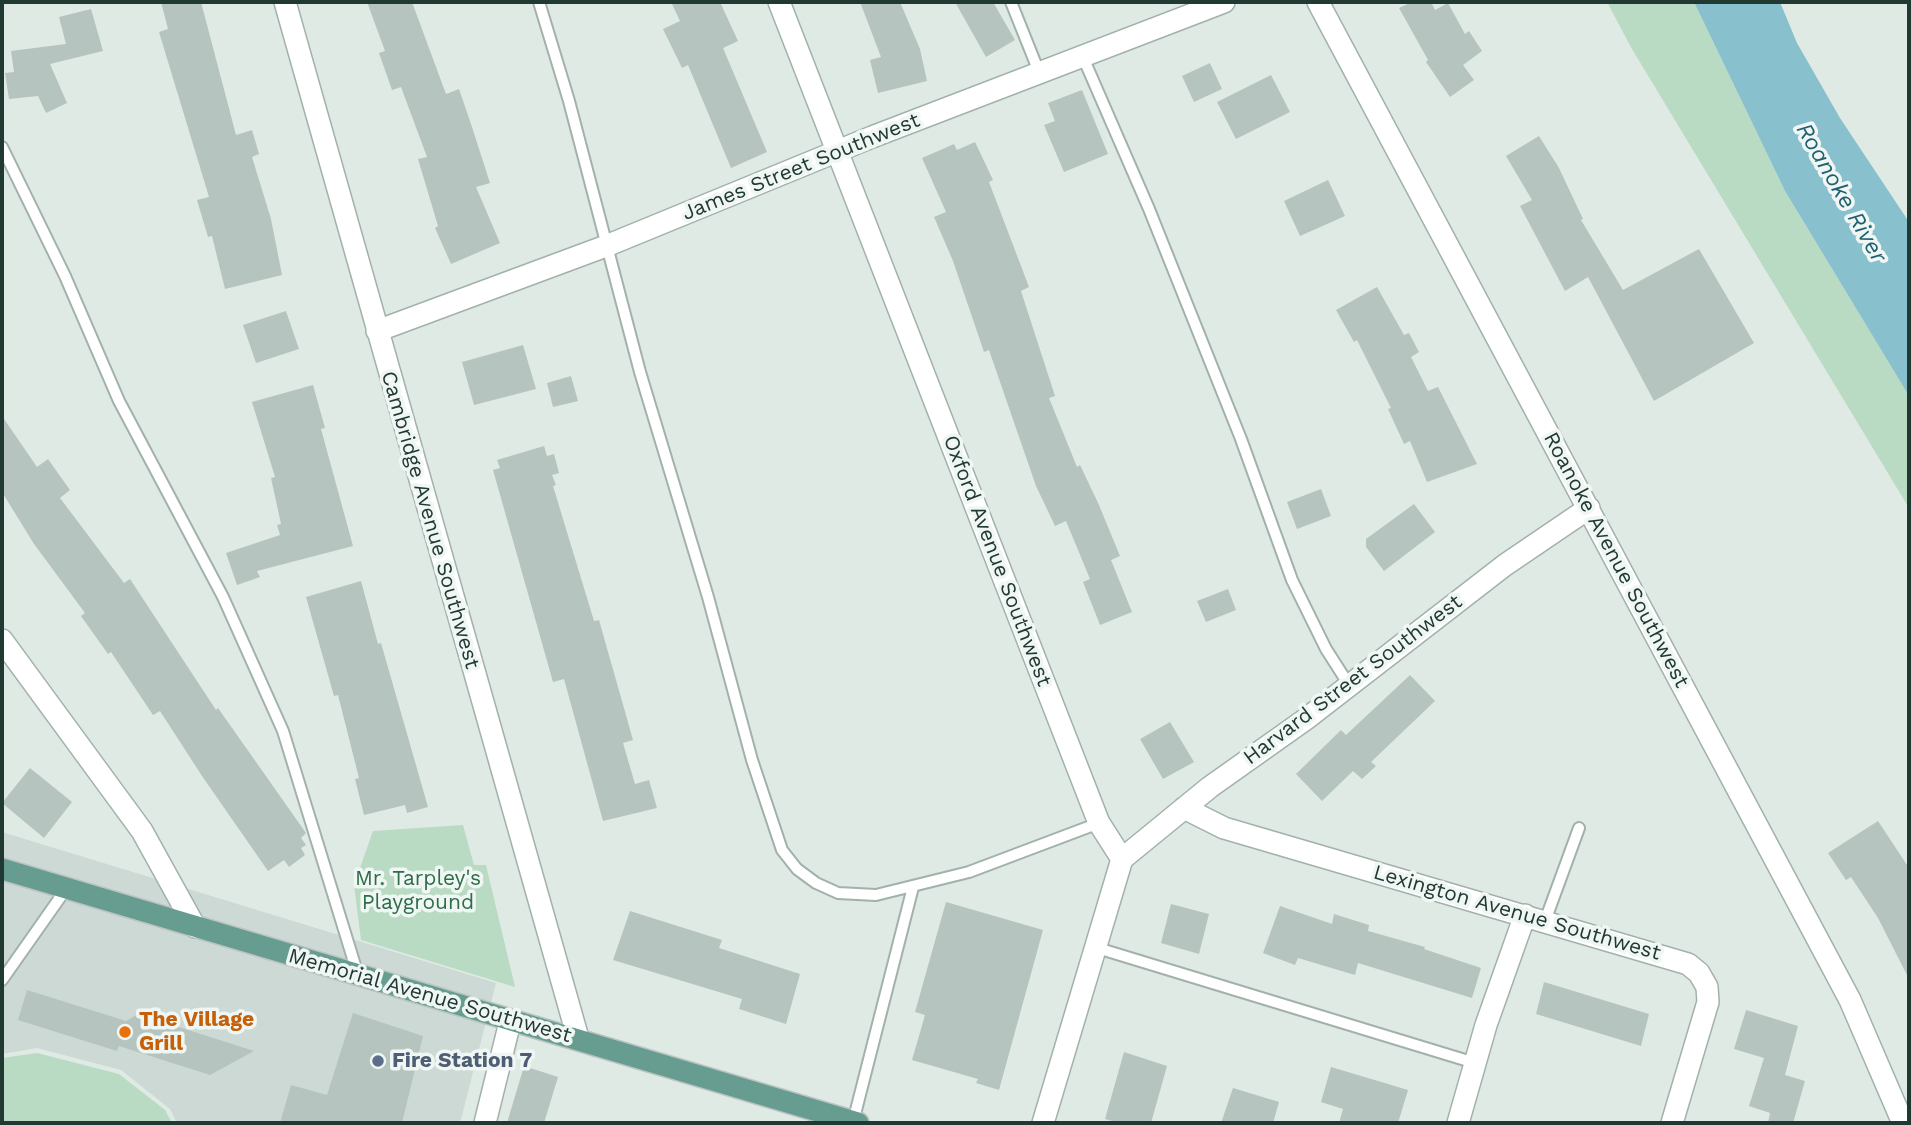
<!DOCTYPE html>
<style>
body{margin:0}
#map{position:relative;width:1911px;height:1125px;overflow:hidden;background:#dfeae5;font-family:"Work Sans",sans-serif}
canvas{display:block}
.frame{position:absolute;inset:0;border:4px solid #213933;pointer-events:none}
</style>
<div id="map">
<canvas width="1911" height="1125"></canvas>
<div class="frame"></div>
</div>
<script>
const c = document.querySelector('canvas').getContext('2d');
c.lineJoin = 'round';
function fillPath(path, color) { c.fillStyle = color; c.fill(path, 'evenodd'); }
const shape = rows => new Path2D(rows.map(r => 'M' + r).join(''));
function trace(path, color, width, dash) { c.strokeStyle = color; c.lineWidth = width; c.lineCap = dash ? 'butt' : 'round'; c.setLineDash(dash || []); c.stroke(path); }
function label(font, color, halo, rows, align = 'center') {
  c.font = font + ' "Work Sans",sans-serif'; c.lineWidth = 7; c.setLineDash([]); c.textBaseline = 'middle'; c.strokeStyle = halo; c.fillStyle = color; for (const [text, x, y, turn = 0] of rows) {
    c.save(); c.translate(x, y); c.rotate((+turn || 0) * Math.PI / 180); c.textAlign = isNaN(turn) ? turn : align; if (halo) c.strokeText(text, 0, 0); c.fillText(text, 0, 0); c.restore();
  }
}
fillPath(shape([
 [2,832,496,983,460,1123,177,1123,170,1109,121,1070,37,1048,2,1054]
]), '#cdd9d4');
fillPath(shape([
 [1607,2,1694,2,1785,191,1909,396,1909,508,1632,49],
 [463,825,474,865,486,865,515,987,361,940,354,885,373,831],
 [37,1053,119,1074,165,1110,172,1123,2,1123,2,1058]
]), '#b9dac3');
fillPath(shape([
 [1694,2,1780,2,1797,43,1840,118,1909,222,1909,396,1785,191]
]), '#89c0cd');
fillPath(shape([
 [161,2,201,2,236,135,252,130,259,154,252,157,271,219,282,275,225,289,212,236,208,237,197,200,209,197,159,32,168,29],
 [367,2,412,2,446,94,459,89,472,127,490,183,476,187,500,243,451,264,435,228,438,226,418,159,427,157,401,87,392,90,379,53,385,51],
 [671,2,720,2,738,41,723,48,767,152,731,168,688,65,682,68,663,29,680,21],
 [860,2,900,2,920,49,927,81,878,93,870,60,881,57],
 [955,2,993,2,1015,40,986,57],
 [1412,2,1431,2,1435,10,1448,3,1465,34,1469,31,1482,51,1463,65,1474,80,1450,97,1426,62,1428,60,1399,8],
 [91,9,103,51,50,64,67,103,46,113,38,96,9,99,5,73,14,72,11,51,66,44,59,17],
 [1210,63,1222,89,1194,102,1182,76],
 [1271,75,1290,112,1236,139,1217,102],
 [1082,90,1108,154,1064,172,1044,125,1055,121,1048,103],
 [1539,136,1559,168,1583,219,1581,220,1623,290,1699,249,1754,343,1654,401,1588,277,1565,291,1520,206,1532,200,1506,156],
 [975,142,993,180,989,182,1029,287,1021,291,1055,396,1049,398,1077,467,1080,465,1099,505,1120,556,1111,560,1132,612,1100,625,1083,582,1090,579,1066,521,1055,526,1036,486,989,350,984,352,953,261,934,217,946,212,922,158,954,144,957,150],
 [1328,180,1345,216,1300,236,1284,201],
 [1377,287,1404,335,1409,333,1419,352,1411,357,1428,391,1438,387,1477,464,1427,482,1410,441,1404,444,1388,409,1391,408,1357,340,1354,342,1336,310],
 [286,311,299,349,256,363,243,325],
 [523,345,536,389,474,405,462,362],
 [571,376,578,401,553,407,547,383],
 [313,385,325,428,321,429,353,546,257,571,260,577,237,585,226,553,280,535,277,525,281,524,271,478,275,477,252,402],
 [2,416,37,467,48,459,70,490,60,498,124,583,130,579,216,710,218,708,306,833,301,838,306,845,301,848,305,855,289,867,284,860,268,871,202,776,160,711,153,715,111,652,108,654,81,616,85,613,34,544,2,492],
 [544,446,547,456,554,454,559,473,552,475,556,485,553,486,594,621,599,620,633,740,623,743,635,784,649,780,657,808,603,821,564,679,553,682,493,470,500,468,497,460],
 [1321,489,1331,516,1297,529,1287,502],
 [1414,504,1435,532,1384,571,1366,547,1366,539],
 [361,581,378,644,381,643,428,807,407,813,405,805,364,815,355,779,359,778,338,695,334,696,306,597],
 [1228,589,1236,610,1206,622,1197,601],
 [1410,675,1435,701,1371,762,1376,766,1362,779,1353,771,1322,801,1296,774,1341,730,1346,735],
 [1170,722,1194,762,1163,779,1140,739],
 [30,768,72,802,44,838,2,803],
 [1878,821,1909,868,1909,979,1878,918,1851,877,1846,880,1828,853],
 [946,902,1043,930,999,1090,976,1083,978,1079,912,1060,925,1015,915,1012],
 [1171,904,1209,914,1199,954,1161,943],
 [1280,906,1332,924,1334,914,1369,925,1368,931,1425,947,1424,949,1481,968,1472,998,1358,963,1355,975,1298,958,1295,965,1263,953],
 [630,911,722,940,719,948,800,974,786,1024,739,1009,742,999,613,960],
 [1544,982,1649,1014,1641,1046,1536,1014],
 [27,990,126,1021,138,1014,254,1051,210,1075,119,1046,117,1051,18,1020],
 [1746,1010,1798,1026,1785,1075,1805,1081,1793,1123,1768,1123,1770,1113,1749,1106,1764,1058,1734,1049],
 [353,1013,423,1036,402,1123,280,1123,291,1085,327,1095],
 [1124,1052,1167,1066,1151,1123,1120,1123,1105,1119],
 [524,1066,558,1077,544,1123,507,1123],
 [1331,1067,1408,1090,1398,1123,1339,1123,1343,1109,1321,1102],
 [1233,1088,1279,1102,1273,1123,1221,1123]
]), '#b5c4be');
const lane = shape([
 [539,2,569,101,640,372,708,597,752,760,782,850,797,869,816,883,838,893,876,895,969,872,1099,823],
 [1011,2,1039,72],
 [1082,55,1149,209,1241,439,1292,580,1326,649,1349,685],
 [2,147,65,276,119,401,223,597,283,731,358,975],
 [1545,921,1579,828],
 [1094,947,1475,1063],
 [2,980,66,889],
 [853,1122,913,887]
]);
const street = shape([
 [285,2,578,1038],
 [779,2,1099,823,1122,859],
 [1318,2,1850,1000,1903,1123],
 [377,331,606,246,872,137,1224,2],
 [2,640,142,831,195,927],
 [1184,808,1224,828,1688,964,1699,973,1707,987,1708,1002,1672,1123],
 [485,1123,510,1022],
 [1043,1123,1122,859,1210,787,1306,719,1505,565,1589,508],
 [1458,1123,1486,1025,1525,915]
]);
const primary = shape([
 [2,869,858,1123]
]);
trace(lane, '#a2b1ac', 14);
trace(street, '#a2b1ac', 24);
trace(primary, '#bcc4c2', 24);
trace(lane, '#fff', 10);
trace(street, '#fff', 21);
trace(primary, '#669d90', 21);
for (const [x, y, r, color] of [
 [125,1032,7,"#e8710a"],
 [378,1061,7,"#5c6f8a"]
]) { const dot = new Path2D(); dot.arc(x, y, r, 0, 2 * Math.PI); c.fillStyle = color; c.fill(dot); trace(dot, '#eff6f3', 2.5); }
label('21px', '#213933', '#eff6f3', [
 ["James Street Southwest",801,167,-22],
 ["Cambridge Avenue Southwest",430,520,74],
 ["Roanoke Avenue Southwest",1616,560,62],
 ["Oxford Avenue Southwest",997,561,69],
 ["Harvard Street Southwest",1353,680,-37],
 ["Lexington Avenue Southwest",1517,913,16],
 ["Memorial Avenue Southwest",430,996,16]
]);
label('21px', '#2d6d48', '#eff6f3', [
 ["Mr. Tarpley's",418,879],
 ["Playground",418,903]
]);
label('bold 21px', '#c56008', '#eff6f3', [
 ["The Village",139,1020],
 ["Grill",139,1044]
], 'left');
label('bold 21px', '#4e5e75', '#eff6f3', [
 ["Fire Station 7",392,1061]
], 'left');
label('italic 23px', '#1f6171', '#eff6f3', [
 ["Roanoke River",1841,193,60]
]);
</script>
